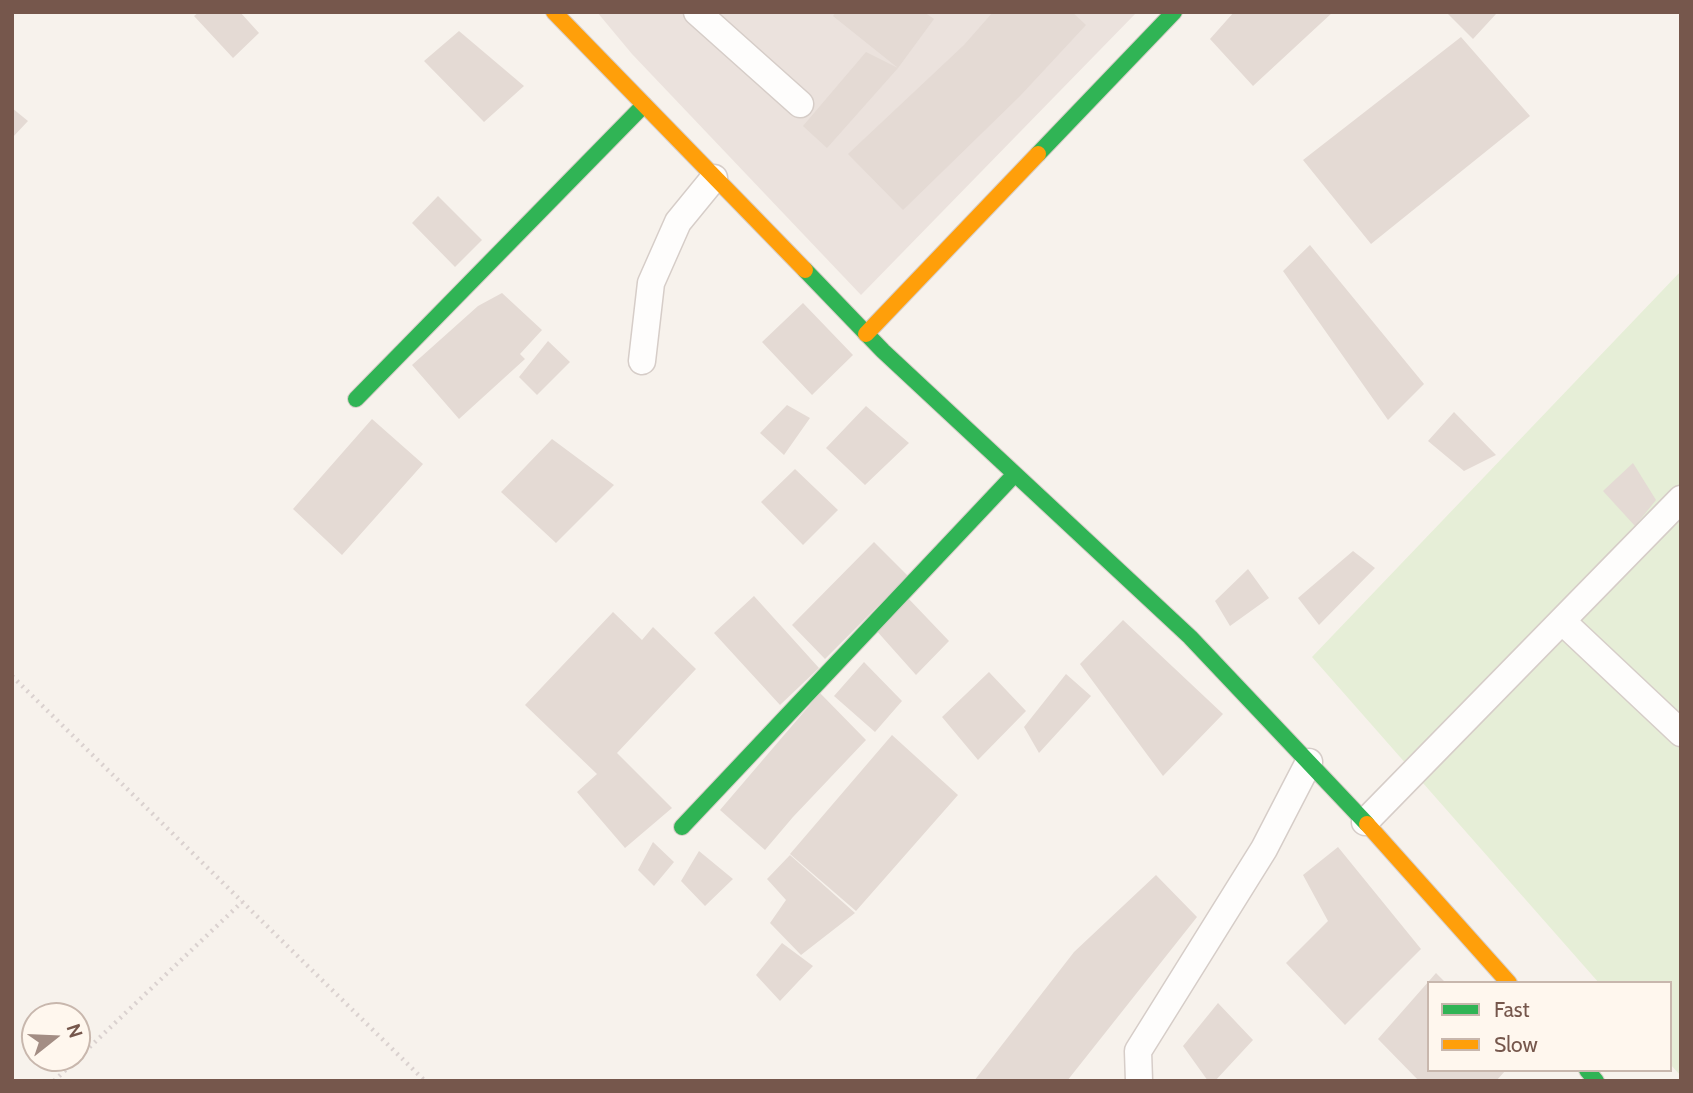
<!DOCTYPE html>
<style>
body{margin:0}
#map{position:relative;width:1693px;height:1093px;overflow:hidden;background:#f7f2ec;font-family:Cabin,sans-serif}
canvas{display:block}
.frame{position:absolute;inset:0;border:14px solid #76574c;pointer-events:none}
.legend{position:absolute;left:1427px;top:981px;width:245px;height:91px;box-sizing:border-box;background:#fff7ee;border:2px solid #c8b7ad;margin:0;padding:9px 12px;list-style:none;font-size:21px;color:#76574c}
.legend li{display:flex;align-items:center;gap:14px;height:35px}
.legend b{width:35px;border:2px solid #c8b7ad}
.north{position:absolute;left:21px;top:1002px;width:70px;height:70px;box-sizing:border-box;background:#fff7ee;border:2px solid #c8b7ad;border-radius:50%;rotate:72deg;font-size:19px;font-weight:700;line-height:28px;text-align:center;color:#76574c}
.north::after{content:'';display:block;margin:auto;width:24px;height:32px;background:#a38d84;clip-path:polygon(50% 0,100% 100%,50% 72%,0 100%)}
</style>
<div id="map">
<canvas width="1693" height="1093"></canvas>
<div class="frame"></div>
<ul class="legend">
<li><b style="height:9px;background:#30b455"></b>Fast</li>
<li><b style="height:9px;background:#ff9f0a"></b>Slow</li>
</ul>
<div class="north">N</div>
</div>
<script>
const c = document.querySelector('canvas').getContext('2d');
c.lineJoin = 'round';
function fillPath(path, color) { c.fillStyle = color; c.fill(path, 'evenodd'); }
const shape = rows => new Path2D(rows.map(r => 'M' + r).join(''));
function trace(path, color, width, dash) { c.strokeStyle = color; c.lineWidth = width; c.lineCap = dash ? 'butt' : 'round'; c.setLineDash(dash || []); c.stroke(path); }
fillPath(shape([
 [597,12,1137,12,861,295,632,54]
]), '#ebe2dd');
fillPath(shape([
 [1681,271,1681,1076,1670,1064,1670,983,1599,983,1312,657]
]), '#e6eed7');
fillPath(shape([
 [199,12,240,12,259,33,233,58,194,16],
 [836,12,924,12,934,19,898,68,833,16],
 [993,12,1072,12,1086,25,1020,96,903,210,848,154,964,45],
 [1234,12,1333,12,1253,86,1210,39],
 [1446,12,1495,12,1496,14,1473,39],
 [459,31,524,86,484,122,424,61],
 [1461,37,1530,116,1371,244,1303,160],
 [866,52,898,68,827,148,803,126],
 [12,108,28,121,12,138],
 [438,196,482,240,455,267,412,223],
 [1310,245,1424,384,1388,420,1283,271],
 [502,293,542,330,520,354,525,359,459,419,412,365,478,306],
 [803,303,853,355,812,395,762,342],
 [548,341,570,362,537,395,519,377],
 [787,405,810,418,784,455,760,433],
 [866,406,909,443,865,485,826,448],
 [1454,412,1496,455,1464,471,1428,441],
 [372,419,423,464,342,555,293,509],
 [552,439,614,485,556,543,501,492],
 [1633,463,1656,500,1635,526,1603,491],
 [795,469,838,510,803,545,761,502],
 [874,542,908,576,825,659,792,625],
 [1353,551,1375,568,1319,625,1298,598],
 [1248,569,1269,598,1230,626,1215,601],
 [754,596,819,668,780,705,714,633],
 [907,597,949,641,916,675,875,629],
 [613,612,642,640,653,627,696,669,617,753,672,808,625,848,577,792,597,774,525,705],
 [1123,620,1223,714,1163,776,1080,664],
 [864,662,902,701,875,732,834,696],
 [989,672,1026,711,978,760,942,717],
 [1066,674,1091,696,1039,753,1024,727],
 [820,693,866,740,793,817,765,850,720,810],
 [892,735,958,795,856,911,790,854],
 [653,842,674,862,654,886,638,870],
 [1338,847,1421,949,1345,1025,1286,963,1328,921,1303,875],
 [699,851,733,879,705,906,681,881],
 [790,855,855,913,801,955,770,923,786,900,767,879],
 [1156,875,1197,917,1067,1081,974,1081,1074,952],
 [782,943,813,966,780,1001,756,975],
 [1436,973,1446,983,1429,983,1429,1070,1506,1070,1496,1081,1419,1081,1378,1039],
 [1218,1003,1253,1040,1215,1081,1208,1081,1183,1046]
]), '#e4dad4');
const lane = shape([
 [697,12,800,104],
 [642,361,651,283,678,222,714,178],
 [1562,621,1681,733],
 [1365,822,1681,499],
 [1139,1081,1138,1051,1264,849,1309,762]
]);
const fast = shape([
 [1038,154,1174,12],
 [805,270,883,351,1190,637,1367,824],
 [356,399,644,105],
 [682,827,1015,474],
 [1587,1070,1596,1081]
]);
const slow = shape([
 [554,12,805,270],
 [866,334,1038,154],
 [1367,824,1509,983]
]);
trace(lane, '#d6cdc8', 29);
trace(fast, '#d7cec8', 18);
trace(slow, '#d7cec8', 18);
trace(shape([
 [12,676,425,1081],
 [54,1081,242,902]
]), '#dad1cf', 4.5, [2, 5]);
trace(lane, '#fefdfc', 26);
trace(fast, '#30b455', 16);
trace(slow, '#ff9f0a', 16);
</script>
